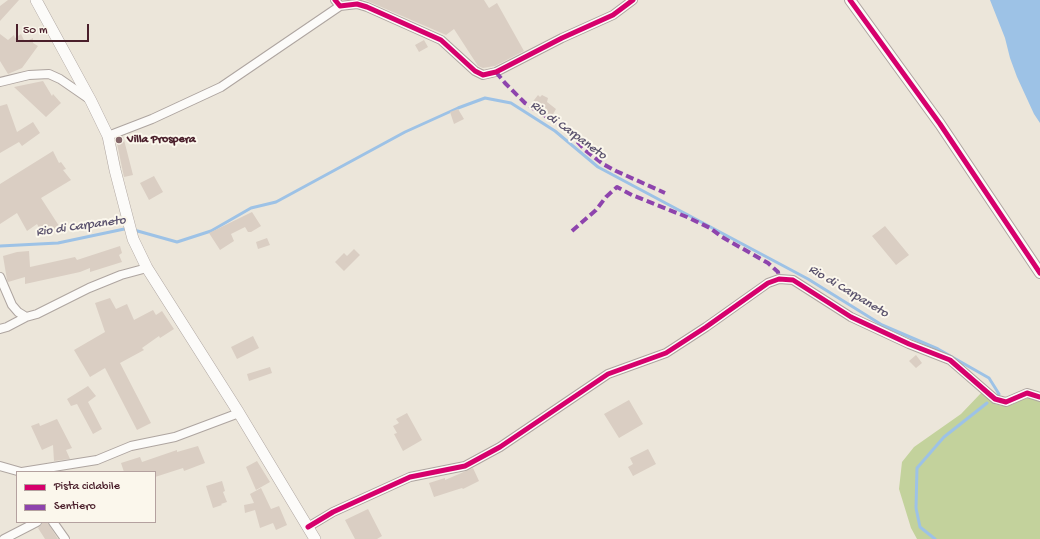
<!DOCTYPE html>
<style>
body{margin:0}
#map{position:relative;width:1040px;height:539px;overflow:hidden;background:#ece6da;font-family:"Gochi Hand",sans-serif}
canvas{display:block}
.legend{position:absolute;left:16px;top:471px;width:140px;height:52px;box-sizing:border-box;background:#fbf7ec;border:1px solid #b4a19f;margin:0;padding:5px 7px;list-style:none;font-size:12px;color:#4a1f2b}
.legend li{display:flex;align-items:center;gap:8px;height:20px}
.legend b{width:20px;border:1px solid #b4a19f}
.scale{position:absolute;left:16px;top:24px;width:73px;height:18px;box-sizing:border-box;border:2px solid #4a1f2b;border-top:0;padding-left:5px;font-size:12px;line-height:14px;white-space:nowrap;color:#4a1f2b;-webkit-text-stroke:3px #fbf7ec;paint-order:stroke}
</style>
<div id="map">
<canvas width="1040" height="539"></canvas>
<ul class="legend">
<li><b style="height:5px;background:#d6006c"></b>Pista ciclabile</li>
<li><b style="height:5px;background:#8e44ad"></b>Sentiero</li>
</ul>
<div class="scale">50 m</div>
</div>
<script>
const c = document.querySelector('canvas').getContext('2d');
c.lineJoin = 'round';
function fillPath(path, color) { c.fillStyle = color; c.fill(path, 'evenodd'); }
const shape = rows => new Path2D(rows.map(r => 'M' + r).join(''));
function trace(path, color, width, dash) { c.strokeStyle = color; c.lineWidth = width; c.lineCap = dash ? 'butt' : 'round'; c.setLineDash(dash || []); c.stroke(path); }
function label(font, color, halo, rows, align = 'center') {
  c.font = font + ' "Gochi Hand",sans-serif'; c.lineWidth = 4; c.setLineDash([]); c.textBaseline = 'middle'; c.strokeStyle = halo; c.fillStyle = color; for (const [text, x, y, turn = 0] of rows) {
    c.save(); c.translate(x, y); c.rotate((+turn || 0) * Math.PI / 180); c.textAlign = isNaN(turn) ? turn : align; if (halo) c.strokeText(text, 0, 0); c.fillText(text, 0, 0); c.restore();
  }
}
fillPath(shape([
 [982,392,995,404,1003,406,1011,405,1023,399,1030,398,1040,401,1040,539,917,539,911,528,899,489,902,462,914,447,961,414]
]), '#c3d29c');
fillPath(shape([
 [990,0,1040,0,1040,123,1034,114,1017,77,1010,58,1005,38]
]), '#9dc2e6');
trace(shape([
 [134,230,177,242,211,231,251,208,276,202,405,132,458,108,485,98,511,103,555,131,598,167,808,279,882,325,938,349,989,378,999,394,994,397],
 [0,246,58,243,129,228],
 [935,539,920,527,916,508,917,468,944,437,987,403]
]), '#9dc2e6', 3);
fillPath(shape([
 [8,0,19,0,0,21,0,6],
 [365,0,484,0,489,8,497,3,524,51,495,66,483,68,478,66,454,29,446,35],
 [0,34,8,40,14,35,15,38,21,34,25,42,33,38,33,43,38,46,22,68,8,74,0,61],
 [424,40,428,47,419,52,415,45],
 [43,81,52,96,53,94,61,103,46,117,14,87],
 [538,95,540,97,542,95,548,98,547,102,556,109,552,116,531,104],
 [7,104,17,132,33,122,40,133,22,146,19,142,0,153,0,106],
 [458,109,464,119,454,124,450,112],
 [123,136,133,175,124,177,116,139],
 [53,151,59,163,61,162,66,169,63,170,71,180,41,198,61,229,54,233,49,234,42,233,37,224,27,231,17,213,0,224,0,184],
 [154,176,163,192,149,200,140,183],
 [252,212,261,226,251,232,248,232,245,227,231,234,234,241,220,250,209,233],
 [885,226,909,255,896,265,872,236],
 [267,238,270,245,258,249,256,242],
 [120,246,122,253,119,255,122,262,90,272,90,268,80,272,25,284,25,277,8,282,7,280,3,256,17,252,29,251,30,267,75,257,77,260],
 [354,249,360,255,344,271,335,262,344,253,347,256],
 [110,298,116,309,127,304,134,320,153,310,156,315,162,311,174,329,160,338,159,336,142,348,144,350,120,363,151,423,137,430,105,368,90,377,74,350,105,332,95,303],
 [253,336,259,348,237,359,231,347],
 [916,355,922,363,916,368,909,361],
 [270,367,272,373,249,381,247,374],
 [88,386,96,396,88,402,102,429,93,434,77,404,71,406,67,399],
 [629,400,643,424,619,438,604,414],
 [407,413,422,440,403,451,394,434,397,433,393,426,399,423,396,419],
 [57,419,72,448,66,450,70,459,54,461,53,445,42,450,31,426,39,423,40,426],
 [198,446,205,463,184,471,183,468,155,477,155,472,124,472,121,463,140,457,142,462,177,450,177,452],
 [648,449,656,464,633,476,628,467,633,464,630,458],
 [257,461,270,482,256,490,246,467],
 [473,468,479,481,463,489,462,488,434,497,429,483,445,478,445,480],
 [222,481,225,491,223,492,227,502,221,504,222,505,213,508,206,486],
 [261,488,271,509,279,506,287,525,276,530,273,523,260,528,255,510,245,513,244,505,254,503,250,494],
 [368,509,382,536,377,539,355,539,345,520],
 [47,522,49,525,58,539,45,539,38,528,41,525,42,523]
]), '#dacec3');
const minor = shape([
 [335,0,340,6,357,4,367,7,441,40,475,71,483,75,496,72,562,38,613,15,633,0],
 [0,82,29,75,49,74,60,79,89,99],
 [108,136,152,119,221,87,340,6],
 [0,277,12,305,18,312,26,317,37,314,89,288,121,275,147,268],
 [0,329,7,327,26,317],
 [0,466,21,472],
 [22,472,97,460,131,446,175,437,239,413],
 [53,522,65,539],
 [308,527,333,512,410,477,465,466,500,447,608,374,666,353,706,327,768,283,779,279,793,280,851,317,909,344,950,360,995,399,1006,402,1027,393,1040,397],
 [4,539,37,522]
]);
const tertiary = shape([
 [850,0,940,124,1040,273]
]);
const secondary = shape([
 [36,0,91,101,108,136,115,170,133,239,147,268,239,413,315,539]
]);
trace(minor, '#aea5a0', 10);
trace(tertiary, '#aea5a0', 12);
trace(secondary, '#aea5a0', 12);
trace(minor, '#fcfbf9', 8);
trace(tertiary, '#fcfbf9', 10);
trace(secondary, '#fcfbf9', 11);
trace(shape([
 [496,72,505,83,525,103,566,129,585,150,603,164,616,171,665,193],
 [572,231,596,210,606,197,617,187,632,195,687,217,710,228,722,237,768,263,778,272,779,279]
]), '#8e44ad', 4, [8, 4]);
trace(shape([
 [335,0,340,6,357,4,367,7,441,40,475,71,483,75,496,72,562,38,613,15,633,0],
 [850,0,940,124,1040,273],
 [308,527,333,512,410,477,465,466,500,447,608,374,666,353,706,327,768,283,779,279,793,280,851,317,909,344,950,360,995,399,1006,402,1027,393,1040,397]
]), '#d6006c', 5);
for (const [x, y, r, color] of [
 [119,140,4,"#836568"]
]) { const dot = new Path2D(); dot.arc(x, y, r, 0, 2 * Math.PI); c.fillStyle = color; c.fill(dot); trace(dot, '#fbf7ec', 1.5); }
label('bold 12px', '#4a1f2b', '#fbf7ec', [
 ["Villa Prospera",127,140]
], 'left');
label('italic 13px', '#5b536e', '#fbf7ec', [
 ["Rio di Carpaneto",568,131,36],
 ["Rio di Carpaneto",81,227,-8],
 ["Rio di Carpaneto",848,292,31]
]);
</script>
